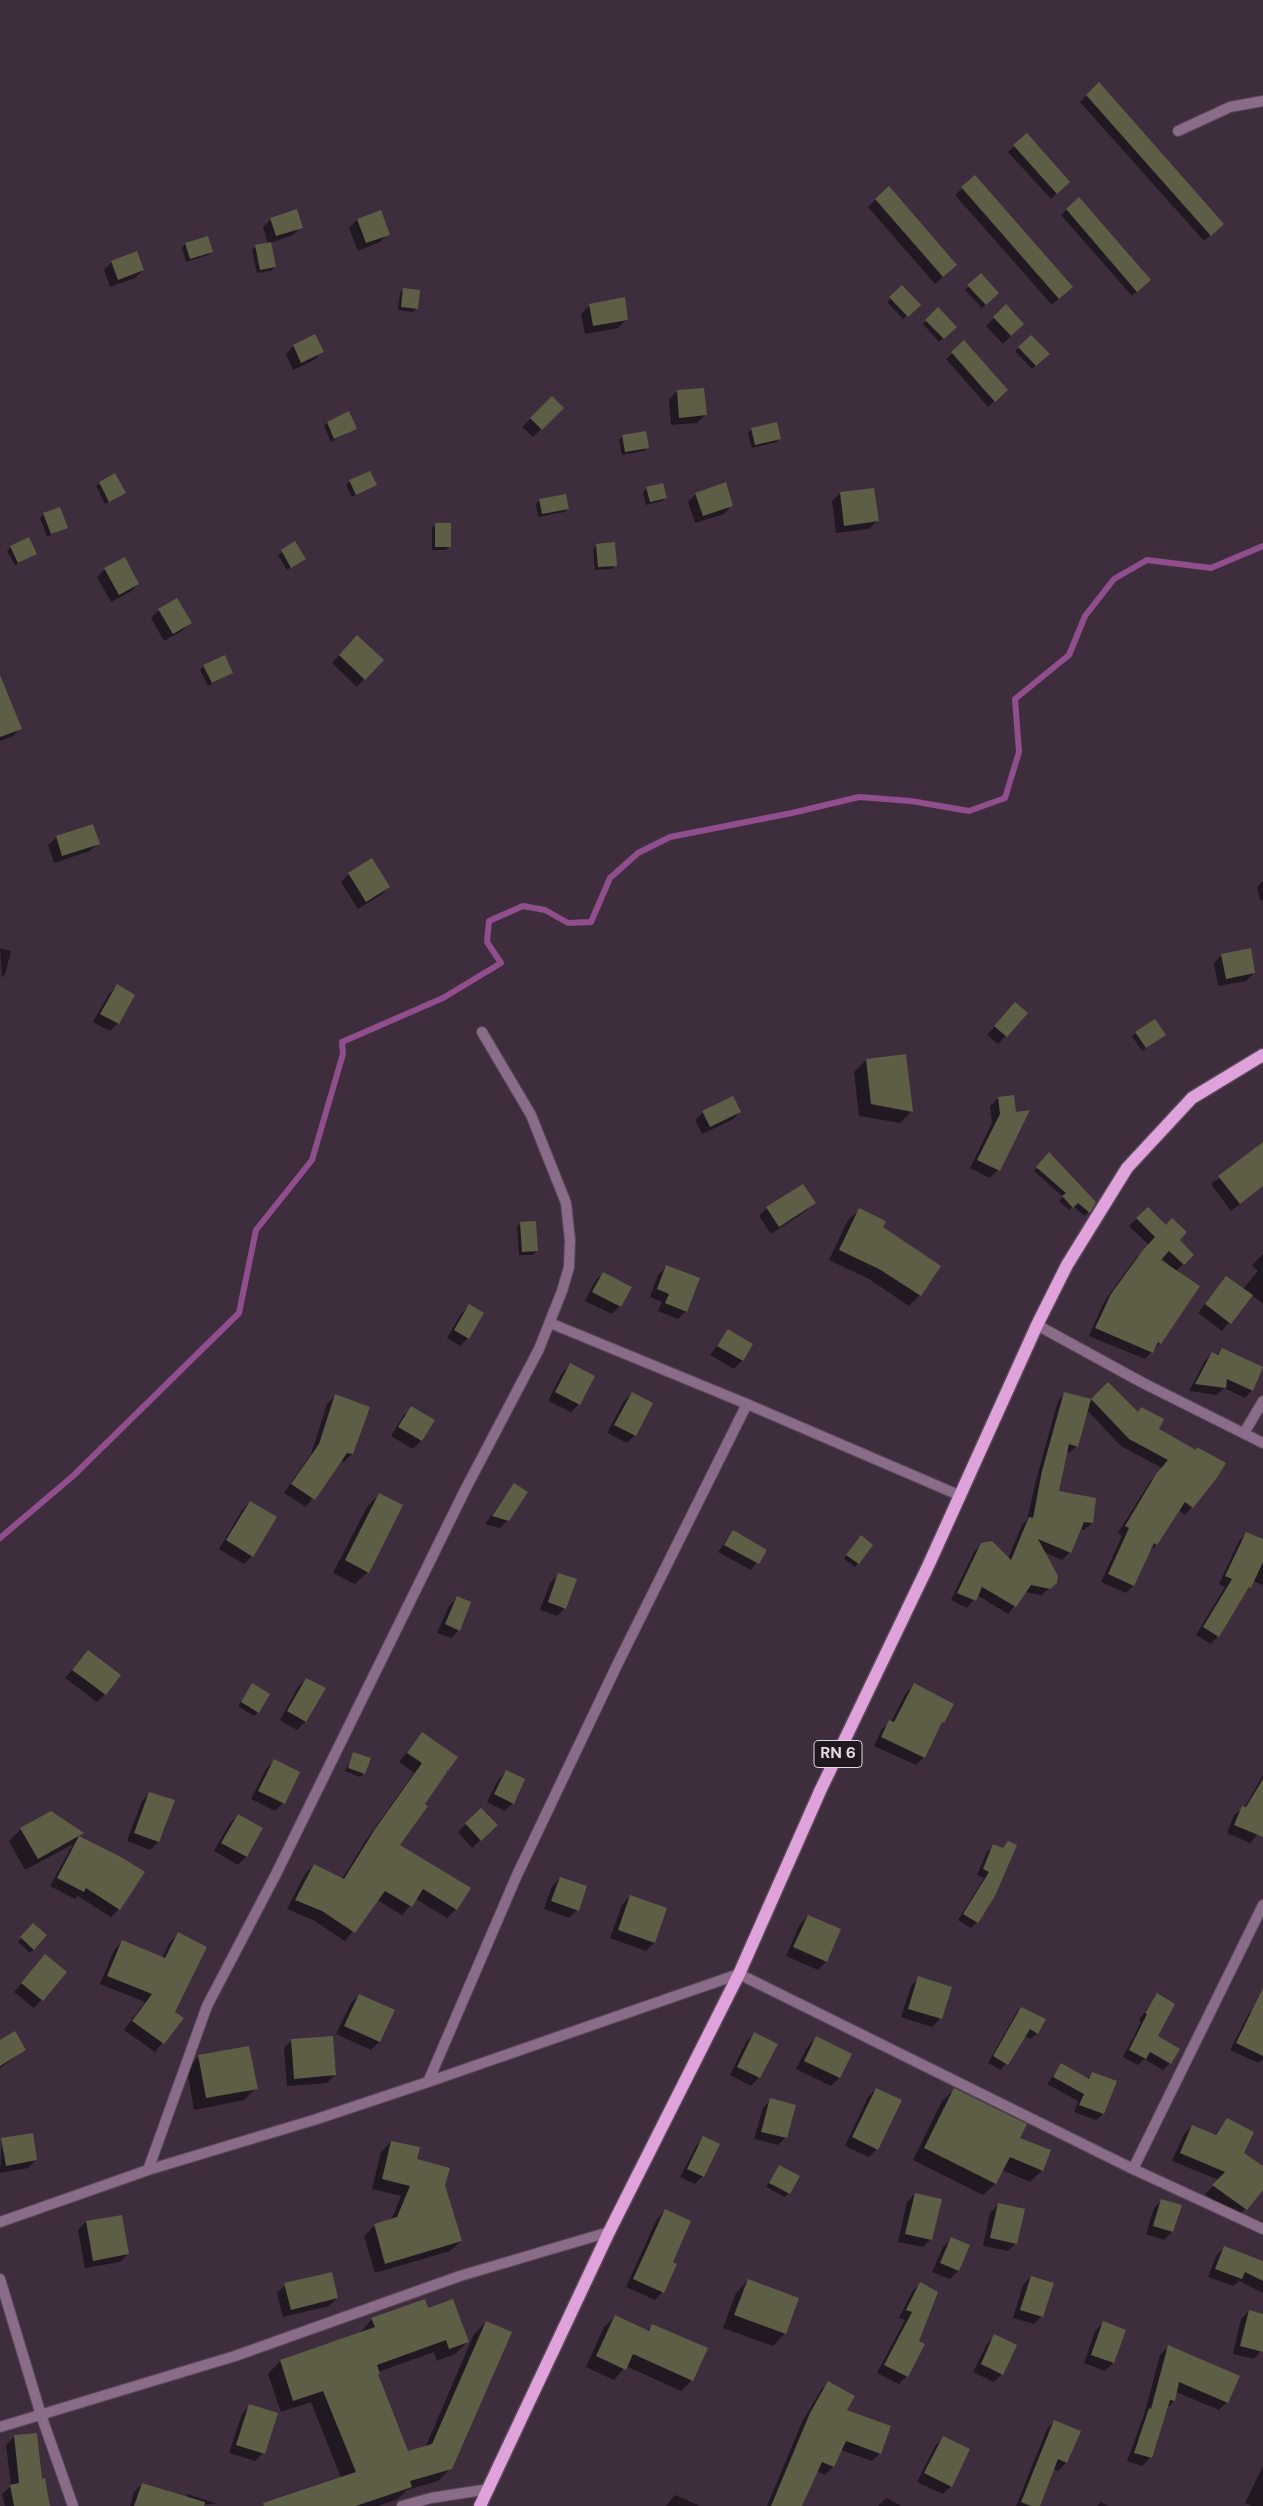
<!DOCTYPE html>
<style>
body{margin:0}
canvas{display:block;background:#3e2d3d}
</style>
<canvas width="1263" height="2506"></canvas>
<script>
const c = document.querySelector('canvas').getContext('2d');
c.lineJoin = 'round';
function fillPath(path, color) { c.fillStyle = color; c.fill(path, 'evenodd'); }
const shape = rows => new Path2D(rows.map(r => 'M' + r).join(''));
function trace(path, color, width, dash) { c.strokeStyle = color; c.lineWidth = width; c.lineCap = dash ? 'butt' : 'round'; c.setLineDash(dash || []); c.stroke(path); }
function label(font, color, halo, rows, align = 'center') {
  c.font = font + ' "DM Sans",sans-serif'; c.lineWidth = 4; c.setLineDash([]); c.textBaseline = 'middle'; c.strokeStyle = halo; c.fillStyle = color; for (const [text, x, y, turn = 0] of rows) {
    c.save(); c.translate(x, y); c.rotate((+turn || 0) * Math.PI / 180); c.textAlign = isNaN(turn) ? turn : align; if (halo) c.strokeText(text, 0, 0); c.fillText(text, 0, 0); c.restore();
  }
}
fillPath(shape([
 [1098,84,1216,230,1204,241,1080,102],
 [1027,135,1068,182,1051,199,1008,152],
 [974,177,1064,294,1052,305,955,195],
 [876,199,947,273,935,284,868,207],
 [1078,199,1149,280,1132,296,1061,215],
 [271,219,301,227,293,235,270,243,275,267,271,271,257,273,252,250,256,246,268,244,263,227],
 [357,220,388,234,380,242,358,251,349,228],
 [207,238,211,252,208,255,186,262,182,248,185,244],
 [112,262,143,270,135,278,110,287,104,270],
 [981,275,997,293,982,308,965,290],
 [902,287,919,305,903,319,887,302],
 [404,289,417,308,413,312,398,310,400,293],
 [589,306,626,320,618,328,585,334,581,314],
 [1006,306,1023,324,1003,344,986,326],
 [938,309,955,327,939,342,923,324],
 [1031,337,1048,354,1032,369,1015,351],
 [964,342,1007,390,988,407,946,359],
 [294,346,322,352,314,360,293,370,286,354],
 [677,391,705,415,697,423,671,425,669,400],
 [552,398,562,408,533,437,522,427],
 [327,423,356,428,331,442,324,426],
 [752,429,779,439,776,442,752,448,748,433],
 [623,436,648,447,644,451,622,455,619,440],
 [350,481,375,485,352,497,346,485],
 [100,483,124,493,105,504,96,486],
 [647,488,666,498,662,501,646,505,643,492],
 [840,493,877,521,869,529,836,533,832,501],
 [696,494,732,505,724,514,695,523,688,502],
 [540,500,568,509,564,512,538,517,536,504],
 [44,514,66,527,47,537,40,518],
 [436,524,450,546,446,550,432,550,432,528],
 [295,543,304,559,287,570,278,555],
 [597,545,615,565,612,569,595,570,593,549],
 [11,547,36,554,15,565,7,551],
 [105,569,138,584,130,592,111,602,97,577],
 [159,610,190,623,182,631,164,641,151,618],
 [357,637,382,660,357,687,332,663],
 [204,666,232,673,208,686,200,670],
 [0,705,21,728,13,736,0,741],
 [57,837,98,843,90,851,54,863,48,845],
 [349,874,389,887,381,895,358,909,341,882],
 [1263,881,1263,900,1260,900,1257,887],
 [0,948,11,951,5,974,2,978],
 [1222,955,1254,973,1246,981,1218,986,1214,963],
 [117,986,118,1023,110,1031,93,1022,109,994],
 [1007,1012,1026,1014,998,1044,987,1035],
 [1136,1033,1164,1035,1142,1051,1132,1036],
 [866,1060,912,1111,900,1123,859,1116,854,1072],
 [1013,1096,998,1170,990,1178,970,1168,992,1123,990,1106,998,1098],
 [703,1112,740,1112,732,1120,702,1134,695,1120],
 [1263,1145,1263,1185,1231,1211,1211,1184],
 [1050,1154,1095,1202,1085,1216,1073,1206,1069,1210,1059,1201,1063,1197,1034,1171],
 [814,1203,806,1211,771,1234,759,1216,767,1208],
 [1148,1208,1192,1255,1176,1271,1160,1343,1145,1359,1089,1336,1104,1302,1136,1258,1149,1245,1129,1226],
 [1162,1258,1169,1265,1168,1266,1159,1260],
 [859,1210,881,1228,940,1266,920,1295,909,1306,869,1279,829,1260,848,1220],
 [521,1223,536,1251,533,1255,519,1255,517,1227],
 [1263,1254,1263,1304,1251,1295,1222,1331,1198,1313,1226,1277,1243,1289,1258,1271,1252,1265],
 [666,1267,686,1311,678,1319,658,1311,662,1302,650,1297,658,1275],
 [603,1273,630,1287,620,1306,612,1314,585,1301,595,1281],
 [469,1306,468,1338,460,1346,447,1338,461,1314],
 [728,1331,751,1345,742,1361,734,1369,710,1355],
 [1222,1349,1252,1390,1245,1398,1224,1388,1217,1395,1189,1391,1205,1361,1212,1354,1216,1355],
 [570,1365,593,1377,579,1404,571,1412,548,1401,562,1373],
 [1108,1384,1137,1413,1141,1408,1157,1430,1195,1451,1197,1448,1215,1479,1185,1515,1179,1510,1156,1545,1148,1553,1133,1586,1126,1593,1101,1582,1122,1536,1118,1533,1149,1483,1162,1468,1121,1446,1087,1410,1077,1446,1069,1453,1066,1452,1058,1492,1092,1523,1084,1530,1080,1529,1070,1552,1062,1560,1042,1551,1054,1585,1041,1595,1025,1592,1008,1614,977,1595,967,1608,951,1600,974,1552,981,1544,1008,1559,1022,1525,1027,1520,1036,1480,1058,1401,1065,1393,1091,1400],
 [632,1393,635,1435,627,1443,607,1433,624,1401],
 [335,1396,352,1454,344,1462,340,1461,306,1507,284,1493,311,1454,327,1404],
 [411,1408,433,1421,421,1441,413,1449,391,1436,403,1416],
 [514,1484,508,1520,500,1528,485,1524],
 [379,1494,368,1572,355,1584,333,1573,367,1507],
 [250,1502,252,1556,244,1564,219,1549,242,1510],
 [733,1531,765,1550,751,1570,718,1552],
 [1247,1533,1263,1540,1263,1585,1253,1581,1218,1636,1211,1644,1196,1635,1225,1587,1219,1584,1239,1541],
 [857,1541,872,1545,855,1567,844,1559],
 [558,1575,565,1608,557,1616,540,1610,550,1583],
 [457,1598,459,1630,451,1638,437,1633,449,1606],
 [88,1651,105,1694,97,1702,65,1678],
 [306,1679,324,1689,305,1722,297,1730,280,1720,298,1687],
 [252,1685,258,1712,254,1716,238,1706],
 [914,1685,943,1722,938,1727,924,1757,916,1765,874,1746,882,1729,891,1722,906,1693],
 [423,1733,447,1770,398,1845,456,1909,447,1918,416,1899,402,1915,377,1900,345,1941,313,1920,287,1909,305,1874,314,1865,342,1879,366,1840,414,1773,399,1762],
 [354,1754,364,1773,360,1777,345,1771],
 [274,1761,299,1773,283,1803,275,1811,251,1799,266,1769],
 [506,1772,513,1803,505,1811,487,1802,498,1780],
 [1263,1775,1263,1824,1258,1834,1250,1843,1227,1833,1234,1815,1244,1808],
 [150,1793,158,1842,150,1850,127,1841,142,1801],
 [481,1809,488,1833,472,1848,458,1832],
 [238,1815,262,1829,246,1857,238,1865,214,1851,230,1823],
 [21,1829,82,1833,78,1837,121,1858,119,1909,111,1917,78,1896,75,1899,50,1886,73,1844,25,1870,9,1841],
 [1008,1842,977,1922,971,1928,958,1920,984,1878,977,1875,987,1852,994,1846,1002,1849],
 [560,1878,577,1910,569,1918,544,1909,552,1886],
 [630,1896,666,1909,654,1943,646,1951,610,1938,622,1905],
 [808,1916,840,1930,826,1962,818,1970,786,1956,800,1924],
 [33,1925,46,1936,30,1953,18,1942],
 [178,1934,173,2012,182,2018,155,2052,124,2030,145,2002,100,1984,114,1950,122,1942,162,1958,170,1942],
 [38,1964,65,1972,34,2008,14,1992],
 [919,1978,950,1987,940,2019,932,2027,901,2017,911,1986],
 [1157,1994,1156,2037,1170,2063,1163,2070,1144,2059,1138,2065,1123,2057,1141,2022,1139,2020],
 [359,1995,379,2042,371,2050,336,2034,351,2003],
 [1021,2008,1037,2033,1031,2039,1024,2036,1001,2070,988,2063,1015,2015],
 [1254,2008,1263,2012,1263,2059,1258,2063,1230,2050,1248,2015],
 [754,2034,759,2077,751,2086,730,2075,746,2042],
 [816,2038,851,2054,839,2078,831,2086,796,2069,808,2046],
 [292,2040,335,2075,327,2083,287,2086,284,2048],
 [0,2042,25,2050,0,2068],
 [199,2056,256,2088,244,2100,194,2110,187,2069],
 [1061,2065,1087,2079,1093,2073,1116,2082,1103,2114,1096,2120,1074,2112,1078,2101,1047,2084],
 [876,2089,877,2149,869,2157,845,2146,868,2097],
 [954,2090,1019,2138,1042,2170,1030,2182,1002,2170,995,2184,983,2195,913,2160,942,2101],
 [771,2100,786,2137,778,2145,754,2139,763,2108],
 [1227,2119,1242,2153,1263,2168,1263,2188,1238,2217,1205,2194,1219,2180,1172,2161,1184,2134,1192,2126,1214,2136],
 [704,2138,703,2176,695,2184,680,2177,696,2146],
 [2,2139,36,2160,28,2168,0,2173],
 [391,2142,444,2185,461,2241,450,2251,375,2273,364,2236,374,2226,391,2220,401,2196,372,2189,381,2152],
 [779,2167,789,2193,785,2197,766,2187],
 [915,2194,931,2239,923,2247,898,2242,907,2202],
 [1162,2200,1172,2232,1164,2240,1146,2234,1154,2208],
 [998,2205,1016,2243,1008,2251,983,2246,990,2213],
 [665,2211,671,2263,663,2292,655,2300,626,2287,657,2219],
 [86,2222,128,2254,120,2262,85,2268,78,2230],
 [951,2239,968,2246,958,2271,950,2279,932,2272,943,2247],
 [1224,2248,1263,2262,1263,2293,1239,2281,1233,2286,1208,2277,1216,2256],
 [1031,2277,1042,2316,1034,2324,1013,2318,1023,2285],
 [748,2280,785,2333,773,2346,723,2328,736,2293],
 [920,2284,918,2342,907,2376,899,2384,877,2373,905,2320,899,2318,912,2292],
 [285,2285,337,2298,329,2306,283,2317,277,2293],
 [427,2309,467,2342,455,2354,437,2361,434,2352,378,2372,377,2375,407,2453,425,2448,474,2334,486,2322,451,2468,438,2481,407,2490,398,2499,378,2506,270,2506,341,2478,311,2402,281,2412,268,2374,280,2361,360,2333,372,2319],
 [1249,2311,1263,2315,1263,2348,1254,2359,1233,2354,1241,2319],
 [615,2317,647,2331,653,2325,692,2380,681,2391,626,2366,614,2380,586,2367,604,2327],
 [1103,2323,1113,2363,1105,2371,1084,2363,1095,2331],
 [995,2336,1002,2374,994,2382,973,2372,987,2344],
 [1168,2347,1227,2402,1219,2410,1176,2392,1174,2401,1167,2408,1150,2458,1142,2466,1127,2461,1144,2415,1160,2355],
 [829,2382,846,2411,880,2453,872,2461,841,2450,833,2467,825,2475,817,2471,797,2506,767,2506,802,2422,821,2390],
 [250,2406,263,2453,255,2461,229,2453,242,2414],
 [1055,2421,1066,2463,1058,2471,1053,2468,1039,2506,1016,2506,1047,2429],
 [14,2437,41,2480,49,2506,5,2506,2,2494,11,2486,6,2445],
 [943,2438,951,2486,943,2494,917,2482,935,2446],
 [1263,2466,1263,2506,1252,2506,1245,2503],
 [142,2484,185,2497,188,2494,217,2504,130,2506,134,2492],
 [675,2495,698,2505,698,2506,666,2506],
 [886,2498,900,2505,900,2506,878,2506],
 [1101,2502,1108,2506,1097,2506]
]), '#0007');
trace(shape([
 [0,1538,73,1476,239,1313,256,1230,312,1160,343,1054,342,1042,443,998,501,963,487,942,489,921,523,906,545,910,568,923,591,922,610,878,638,853,670,837,792,813,859,797,911,801,969,811,1005,798,1019,752,1015,699,1069,655,1085,616,1114,579,1147,560,1211,568,1263,546]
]), '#904e8c', 6);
fillPath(shape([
 [1099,82,1224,224,1211,236,1086,95],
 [1027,133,1070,182,1057,194,1013,145],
 [975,175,1073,287,1059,299,961,187],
 [889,186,957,265,943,277,875,199],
 [1079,197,1151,280,1137,292,1066,209],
 [297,209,303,228,276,236,270,218],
 [381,210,390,235,366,243,357,219],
 [208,236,213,252,190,259,185,243],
 [271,242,276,267,260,270,255,245],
 [137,251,144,270,118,280,111,261],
 [981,273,999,293,986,305,967,285],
 [902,285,921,305,908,317,889,297],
 [403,288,420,290,418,309,401,307],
 [625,297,628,320,593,326,589,304],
 [1006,304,1024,324,1011,336,993,317],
 [938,307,957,327,944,339,925,320],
 [315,334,324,352,301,363,293,345],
 [1031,335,1050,354,1036,366,1018,347],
 [964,340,1008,390,995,402,951,352],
 [704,388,707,415,679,418,677,390],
 [552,396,564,408,542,430,530,418],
 [349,411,357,429,334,439,327,422],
 [777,422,781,439,755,445,751,428],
 [646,431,649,448,625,452,622,435],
 [370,471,377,485,356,495,349,480],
 [115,473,126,493,109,502,99,482],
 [726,482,733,506,703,516,695,493],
 [663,483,667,498,650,502,646,487],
 [874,488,879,521,844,526,840,492],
 [566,494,569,509,542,514,539,499],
 [60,507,68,528,51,534,43,513],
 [435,523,451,523,451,547,435,547],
 [29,537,37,554,18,563,10,546],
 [295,541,306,559,291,568,281,550],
 [615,542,617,566,598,567,596,544],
 [125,557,139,584,119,595,104,568],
 [177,598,192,623,173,634,158,609],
 [357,635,384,660,365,680,339,655],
 [225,655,233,673,212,683,203,665],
 [0,675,22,729,0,737],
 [93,824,100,844,62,856,56,836],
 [372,858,390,887,366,902,348,873],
 [1251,948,1255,973,1226,979,1221,954],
 [117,984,135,995,119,1024,100,1014],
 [1015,1002,1028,1013,1007,1037,994,1026],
 [1155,1019,1166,1035,1146,1048,1135,1032],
 [906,1054,913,1112,871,1104,866,1059],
 [1014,1095,1016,1112,1030,1110,1000,1171,977,1160,1000,1114,998,1097],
 [733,1096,741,1112,710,1127,702,1111],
 [1263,1142,1263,1186,1240,1204,1218,1176],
 [1049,1152,1096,1202,1090,1213,1078,1203,1073,1208,1062,1196,1066,1193,1036,1167],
 [803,1184,816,1203,779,1227,766,1207],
 [1148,1207,1166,1225,1172,1218,1187,1232,1180,1240,1194,1255,1184,1265,1169,1251,1161,1260,1200,1286,1161,1344,1158,1342,1153,1353,1095,1328,1111,1294,1143,1250,1155,1237,1136,1218],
 [859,1208,886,1221,883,1227,941,1266,921,1296,879,1269,839,1250],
 [536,1221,538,1251,522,1252,520,1222],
 [666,1265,700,1278,687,1312,665,1303,669,1294,657,1289],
 [603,1272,632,1287,621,1307,592,1292],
 [1226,1276,1253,1295,1231,1324,1205,1304],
 [469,1304,484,1313,469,1339,454,1330],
 [728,1329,753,1344,743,1361,717,1346],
 [1222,1348,1263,1367,1253,1391,1227,1379,1226,1388,1195,1384,1212,1352,1218,1355],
 [570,1363,595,1376,580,1405,555,1392],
 [1108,1382,1138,1412,1141,1407,1164,1419,1159,1429,1196,1450,1197,1447,1226,1463,1216,1479,1193,1508,1185,1502,1157,1545,1154,1543,1134,1586,1108,1574,1129,1528,1125,1526,1156,1474,1168,1460,1129,1439,1091,1399],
 [632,1392,653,1403,636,1436,614,1425],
 [1064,1392,1091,1399,1078,1447,1069,1444,1059,1491,1096,1498,1093,1523,1084,1522,1071,1553,1038,1539,1058,1576,1057,1583,1050,1589,1031,1585,1016,1607,982,1587,976,1601,957,1593,981,1543,992,1541,1011,1560,1029,1517,1033,1518,1042,1471],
 [335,1394,370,1407,353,1454,347,1453,315,1500,291,1484,319,1444],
 [411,1406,435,1420,422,1441,398,1427],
 [514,1483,528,1492,509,1521,492,1516],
 [379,1493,403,1505,369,1573,345,1560],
 [250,1501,277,1517,253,1557,226,1540],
 [733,1530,767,1550,759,1564,724,1545],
 [1246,1532,1263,1539,1263,1562,1251,1588,1249,1587,1219,1637,1203,1627,1232,1579,1225,1576],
 [861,1535,873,1545,859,1564,846,1555],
 [558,1573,577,1579,566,1609,548,1602],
 [457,1596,471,1602,460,1631,445,1624],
 [88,1650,121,1675,106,1695,72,1670],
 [306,1678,326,1688,306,1722,287,1711],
 [252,1683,270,1694,259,1713,241,1702],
 [914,1683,954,1704,944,1723,942,1722,925,1758,881,1737,889,1720,894,1722],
 [422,1732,458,1757,448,1771,446,1770,447,1772,425,1804,428,1806,400,1845,471,1888,457,1910,423,1889,412,1907,385,1891,355,1933,322,1911,295,1900,314,1864,344,1879,375,1829,422,1763,407,1753],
 [353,1752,371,1758,365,1774,348,1768],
 [274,1759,300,1772,285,1804,258,1791],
 [506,1770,525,1779,514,1804,494,1794],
 [1263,1779,1263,1837,1234,1825,1242,1806,1246,1807],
 [149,1792,175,1800,159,1842,134,1833],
 [481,1808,498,1825,481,1841,465,1823],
 [51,1811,84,1833,38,1859,20,1828],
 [238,1814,263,1828,247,1857,221,1843],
 [79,1836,121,1857,145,1872,120,1910,86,1888,84,1892,57,1878],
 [1008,1841,1017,1845,995,1896,978,1923,963,1914,989,1872,983,1869,993,1844,1003,1848],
 [560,1877,587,1886,579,1911,551,1901],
 [630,1895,667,1908,655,1943,618,1930],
 [808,1915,841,1929,827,1962,793,1947],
 [33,1923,47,1935,34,1950,20,1937],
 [178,1932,207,1947,175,2012,184,2018,164,2044,132,2021,152,1994,107,1976,122,1940,165,1958],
 [45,1954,67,1972,43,2001,21,1983],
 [918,1976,952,1987,942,2019,908,2009],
 [1263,1988,1263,2056,1236,2043],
 [1157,1993,1175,2004,1158,2036,1180,2049,1171,2064,1150,2052,1146,2059,1129,2050,1147,2014,1145,2013],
 [359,1994,395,2010,380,2042,344,2026],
 [1021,2007,1046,2019,1038,2034,1030,2029,1008,2065,993,2056],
 [15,2031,26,2050,0,2066,0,2040],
 [754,2032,778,2044,760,2078,737,2067],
 [333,2036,336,2075,294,2079,291,2039],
 [816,2036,852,2054,840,2078,804,2061],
 [249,2046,258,2089,206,2098,198,2055],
 [1061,2063,1089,2079,1092,2072,1117,2081,1104,2114,1079,2105,1084,2094,1053,2077],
 [876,2088,902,2100,878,2150,852,2137],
 [954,2088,1027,2124,1020,2138,1051,2150,1043,2171,1010,2157,996,2184,924,2148],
 [770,2098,796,2105,787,2138,761,2132],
 [1227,2118,1254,2132,1244,2153,1263,2166,1263,2190,1247,2210,1212,2185,1225,2172,1180,2153,1192,2125,1216,2135],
 [33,2133,37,2160,6,2166,1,2138],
 [703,2136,720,2144,704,2177,687,2169],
 [391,2141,420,2147,417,2159,450,2168,445,2185,462,2241,385,2264,374,2224,397,2217,410,2186,382,2179],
 [779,2165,800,2176,790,2194,769,2183],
 [915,2193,942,2199,932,2240,905,2234],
 [1161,2199,1182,2205,1173,2232,1153,2226],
 [998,2203,1025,2209,1017,2244,990,2238],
 [665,2209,691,2221,673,2262,677,2264,664,2293,633,2279],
 [122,2215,129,2254,93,2261,86,2221],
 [951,2237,970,2245,959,2271,940,2263],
 [1224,2246,1263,2261,1263,2281,1245,2272,1242,2279,1215,2269],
 [332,2272,338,2298,291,2310,284,2283],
 [1031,2276,1054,2283,1043,2317,1020,2310],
 [748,2279,799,2298,786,2334,734,2315],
 [920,2282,938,2292,919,2341,925,2344,908,2377,884,2365,912,2312,906,2310],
 [425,2299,428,2308,453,2299,469,2342,449,2349,446,2340,377,2365,380,2374,378,2374,408,2451,432,2444,486,2321,512,2332,452,2469,410,2481,412,2487,356,2506,264,2506,263,2503,356,2472,323,2391,293,2401,280,2360,375,2327,371,2318],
 [1249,2310,1263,2314,1263,2352,1240,2346],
 [615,2315,649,2331,652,2324,708,2348,693,2381,633,2354,626,2370,596,2356],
 [1103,2321,1126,2330,1114,2363,1091,2355],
 [994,2334,1017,2345,1003,2375,981,2364],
 [1168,2345,1240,2376,1228,2403,1179,2382,1175,2401,1170,2400,1152,2458,1134,2453,1149,2408,1151,2409],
 [828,2381,855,2396,847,2410,891,2426,881,2454,846,2441,834,2467,822,2462,802,2506,771,2506,810,2413],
 [249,2404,278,2413,265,2454,236,2445],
 [1054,2420,1081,2431,1067,2463,1058,2459,1040,2506,1031,2506,1021,2502],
 [37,2433,42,2479,45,2478,50,2506,14,2506,10,2485,19,2483,14,2435],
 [943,2436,970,2449,952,2487,924,2473],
 [142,2483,205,2502,204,2506,134,2506]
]), '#5e5d45');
const street = shape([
 [1178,131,1230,107,1263,101],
 [550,1323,747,1404,961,1496],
 [1037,1325,1143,1383,1263,1443],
 [1244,1433,1263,1401],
 [428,2082,517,1875,618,1663,747,1404],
 [1133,2169,1263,1905],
 [148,2170,207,2006,275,1876,465,1490,539,1349,562,1291,569,1267,570,1240,566,1203,531,1115,482,1032],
 [0,2222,148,2170,317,2119,428,2082,739,1974,1133,2169,1263,2229],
 [0,2279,41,2415,73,2506],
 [0,2427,235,2356,460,2276,609,2232],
 [402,2506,431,2498,489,2489]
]);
const primary = shape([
 [480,2506,609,2232,739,1974,821,1789,929,1564,1037,1325,1067,1265,1127,1168,1192,1098,1263,1055]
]);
trace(street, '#594958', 12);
trace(primary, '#594958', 15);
trace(street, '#896c87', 10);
trace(primary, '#dfa2da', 12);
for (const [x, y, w] of [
 [838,1754,48]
]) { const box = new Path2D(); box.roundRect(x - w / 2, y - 13.5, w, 27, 4); c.fillStyle = '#20181f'; c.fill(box); trace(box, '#e4d9e3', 1); }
label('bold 16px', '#e4d9e3', null, [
 ["RN 6",838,1754]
]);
</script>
